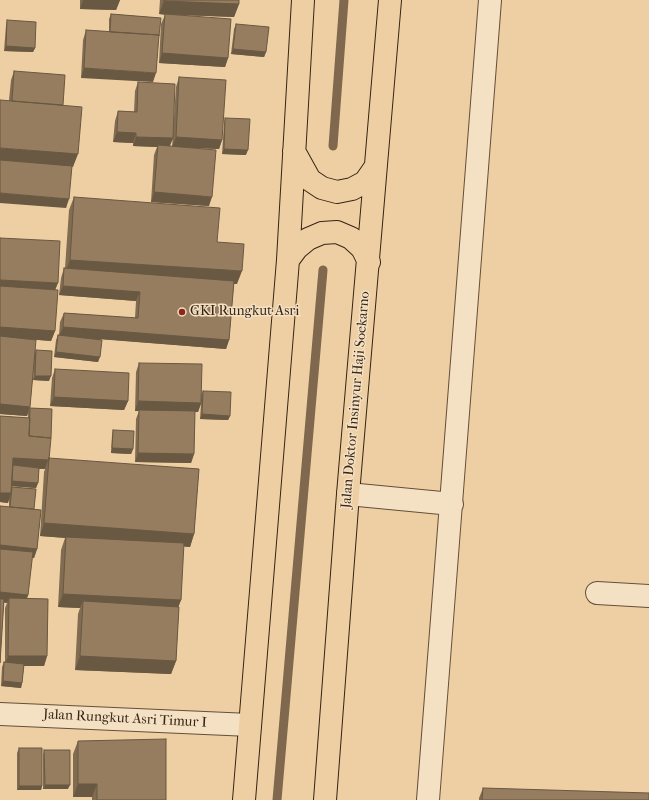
<!DOCTYPE html>
<style>
body{margin:0}
canvas{display:block;background:#eecfa3}
</style>
<canvas width="649" height="800"></canvas>
<script>
const c = document.querySelector('canvas').getContext('2d');
c.lineJoin = 'round';
const shape = rows => new Path2D(rows.map(r => 'M' + r).join(''));
function trace(path, color, width, dash) { c.strokeStyle = color; c.lineWidth = width; c.lineCap = dash ? 'butt' : 'round'; c.setLineDash(dash || []); c.stroke(path); }
function fillPath(path, color) { c.fillStyle = color; c.fill(path, 'evenodd'); }
function label(font, color, halo, rows, align = 'center') {
  c.font = font + ' "IM FELL French Canon",serif'; c.lineWidth = 3; c.setLineDash([]); c.textBaseline = 'middle'; c.strokeStyle = halo; c.fillStyle = color; for (const [text, x, y, turn = 0] of rows) {
    c.save(); c.translate(x, y); c.rotate((+turn || 0) * Math.PI / 180); c.textAlign = isNaN(turn) ? turn : align; if (halo) c.strokeText(text, 0, 0); c.fillText(text, 0, 0); c.restore();
  }
}
trace(shape([
 [333,146,344,0],
 [277,800,323,270]
]), '#7f684e', 9);
const street = shape([
 [348,494,452,504],
 [597,593,649,596],
 [0,714,250,725],
 [428,800,490,0]
]);
const primary = shape([
 [294,151,310,180,322,188,337,192,352,189,365,182,374,169],
 [288,260,297,248,308,239,322,233,337,232,351,238,362,248,369,262],
 [244,800,288,260,303,0],
 [325,800,348,494,390,0]
]);
trace(street, '#644f39', 24);
trace(primary, '#362416', 24);
trace(street, '#f4e0c3', 22);
trace(primary, '#eecfa3', 22);
fillPath(shape([
 [80,0,120,0,116,10,80,9],
 [160,0,239,0,239,4,234,17,177,15,228,58,225,67,159,63,161,24,165,15,159,14],
 [111,14,161,18,81,78,83,40,86,30,109,32,109,19],
 [7,20,35,48,33,52,4,51,6,25],
 [236,24,266,52,264,57,231,54,234,29],
 [14,71,63,105,73,167,72,167,66,208,9,100,11,80],
 [179,77,222,140,219,149,172,147,176,87],
 [138,82,173,138,170,146,209,206,151,202,154,155,157,147,133,146,133,143,113,142,115,121,118,111,134,112,135,91],
 [225,118,246,155,222,154,224,123],
 [74,197,217,242,237,284,234,284,229,340,226,349,101,339,98,362,54,357,56,340,58,335,59,335,60,322,64,313,135,318,136,301,59,295,61,278,64,268,65,268,69,210],
 [0,238,55,290,55,331,51,341,16,338,35,353,36,350,49,381,33,380,34,364,30,407,27,416,0,414],
 [139,363,201,395,203,391,230,416,228,420,200,419,201,404,198,412,195,412,194,454,191,463,135,462,136,419,139,411,135,411,136,372],
 [55,369,128,401,124,410,50,406,52,378],
 [30,408,52,409,49,459,199,469,194,534,190,547,183,546,181,600,178,607,179,607,176,661,171,674,75,670,78,614,80,608,58,607,61,550,65,538,40,536,44,472,45,469,39,469,38,483,36,488,11,486,11,488,12,487,36,489,34,509,41,510,37,549,34,558,32,558,28,595,27,598,48,599,47,656,44,666,24,666,22,683,21,688,1,686,2,667,4,662,5,662,5,608,7,603,4,602,0,664,0,506,9,507,9,497,8,503,0,502,0,416,28,418,28,413],
 [113,430,133,449,131,454,111,453,112,435],
 [78,741,166,800,92,800,92,797,73,797,73,754],
 [19,748,42,786,41,790,17,790,17,753],
 [44,750,68,789,43,789,43,755],
 [483,788,649,800,479,800,479,798]
]), '#816c52');
fillPath(shape([
 [83,0,120,0,116,10,80,9],
 [164,1,239,4,234,17,159,14],
 [6,46,35,48,33,52,4,51],
 [233,49,266,52,264,57,231,54],
 [162,53,228,58,225,67,159,63],
 [84,68,156,73,153,82,81,78],
 [117,132,136,133,133,143,113,142],
 [136,137,173,138,169,147,158,145,157,147,133,146],
 [176,137,222,140,219,149,172,147],
 [0,148,78,154,73,167,0,161],
 [224,149,248,150,246,155,222,154],
 [154,192,212,197,209,206,151,202],
 [0,193,69,199,66,208,0,203],
 [70,260,242,271,237,284,65,273],
 [0,280,58,283,54,293,0,290],
 [63,286,140,292,136,301,59,295],
 [0,327,55,331,51,341,0,337],
 [63,327,229,340,226,349,59,336],
 [56,352,100,357,98,362,54,357],
 [35,376,51,376,49,381,33,380],
 [54,397,128,401,124,410,50,406],
 [138,401,201,403,198,412,135,411],
 [0,404,30,407,27,416,0,414],
 [202,414,230,416,228,420,200,419],
 [112,448,133,449,131,454,111,453],
 [138,453,194,454,191,463,135,462],
 [13,458,48,460,45,469,12,467],
 [12,481,38,483,36,488,10,486],
 [0,493,11,493,8,503,0,502],
 [44,523,194,534,190,547,40,536],
 [0,545,37,549,34,558,0,554],
 [0,592,28,595,25,605,9,598,7,603,0,602],
 [63,594,181,600,176,613,83,601,80,608,58,607],
 [8,656,47,656,44,666,5,666],
 [80,656,176,661,171,674,75,670],
 [3,681,22,683,21,688,1,686],
 [78,784,97,784,92,797,73,797],
 [45,785,70,785,68,789,43,789],
 [19,786,42,786,41,790,17,790]
]), '#695842');
const building = shape([
 [164,0,239,0,239,4,164,1,164,0],
 [111,14,161,18,159,36,159,35,110,32,111,14],
 [165,14,231,19,228,58,162,53,165,14],
 [7,20,36,22,35,48,6,46,7,20],
 [236,24,269,27,266,52,233,49,236,24],
 [86,30,159,35,156,73,84,68,86,30],
 [14,71,65,75,63,105,12,101,14,71],
 [179,77,226,80,222,140,176,137,179,77],
 [138,82,175,84,173,138,136,137,136,133,117,132,118,111,137,112,138,82],
 [0,100,82,107,78,154,0,148,0,100],
 [225,118,250,119,248,150,224,149,225,118],
 [158,145,216,150,212,197,154,192,158,145],
 [0,160,72,166,69,199,0,193,0,160],
 [74,197,220,208,217,242,244,244,242,271,70,260,74,197],
 [0,238,60,241,58,283,0,280,0,238],
 [64,268,234,281,229,340,63,327,64,313,138,318,140,292,63,286,64,268],
 [0,286,58,290,55,331,0,327,0,286],
 [58,335,102,340,100,357,56,352,58,335],
 [0,336,36,340,30,407,0,404,0,336],
 [36,350,52,351,51,376,35,376,36,350],
 [139,363,202,364,201,403,138,401,139,363],
 [55,369,129,373,128,401,54,397,55,369],
 [203,391,231,392,230,416,202,414,203,391],
 [30,408,52,409,51,438,29,436,30,408],
 [139,410,195,411,194,454,138,453,139,410],
 [0,416,30,418,29,436,51,438,49,459,49,458,49,460,13,458,11,493,0,493,0,416],
 [113,430,134,431,133,449,112,448,113,430],
 [49,458,199,469,194,534,44,523,49,458],
 [13,465,39,468,38,483,12,481,13,465],
 [12,487,36,489,34,509,10,507,12,487],
 [0,506,41,510,37,549,0,545,0,506],
 [66,537,184,543,181,600,63,594,66,537],
 [0,549,33,552,28,595,0,592,0,549],
 [9,598,48,599,47,656,8,656,9,598],
 [0,599,4,599,0,663,0,599],
 [83,601,179,607,176,661,80,656,83,601],
 [4,662,24,664,22,683,3,681,4,662],
 [166,739,166,800,97,800,97,784,78,784,78,741,166,739],
 [19,748,42,748,42,786,19,786,19,748],
 [44,750,70,750,70,785,45,785,44,750],
 [483,788,649,793,649,800,482,800,483,788]
]);
fillPath(building, '#967d5f');
trace(building, '#695842', 1);
for (const [x, y, r, color] of [
 [182,312,4,"#8f2418"]
]) { const dot = new Path2D(); dot.arc(x, y, r, 0, 2 * Math.PI); c.fillStyle = color; c.fill(dot); trace(dot, '#f4e0c3', 1.5); }
label('14px', '#362416', '#f4e0c3', [
 ["GKI Rungkut Asri",190,312]
], 'left');
label('14px', '#362416', '#f4e0c3', [
 ["Jalan Doktor Insinyur Haji Soekarno",356,400,-85],
 ["Jalan Rungkut Asri Timur I",125,719,3]
]);
</script>
